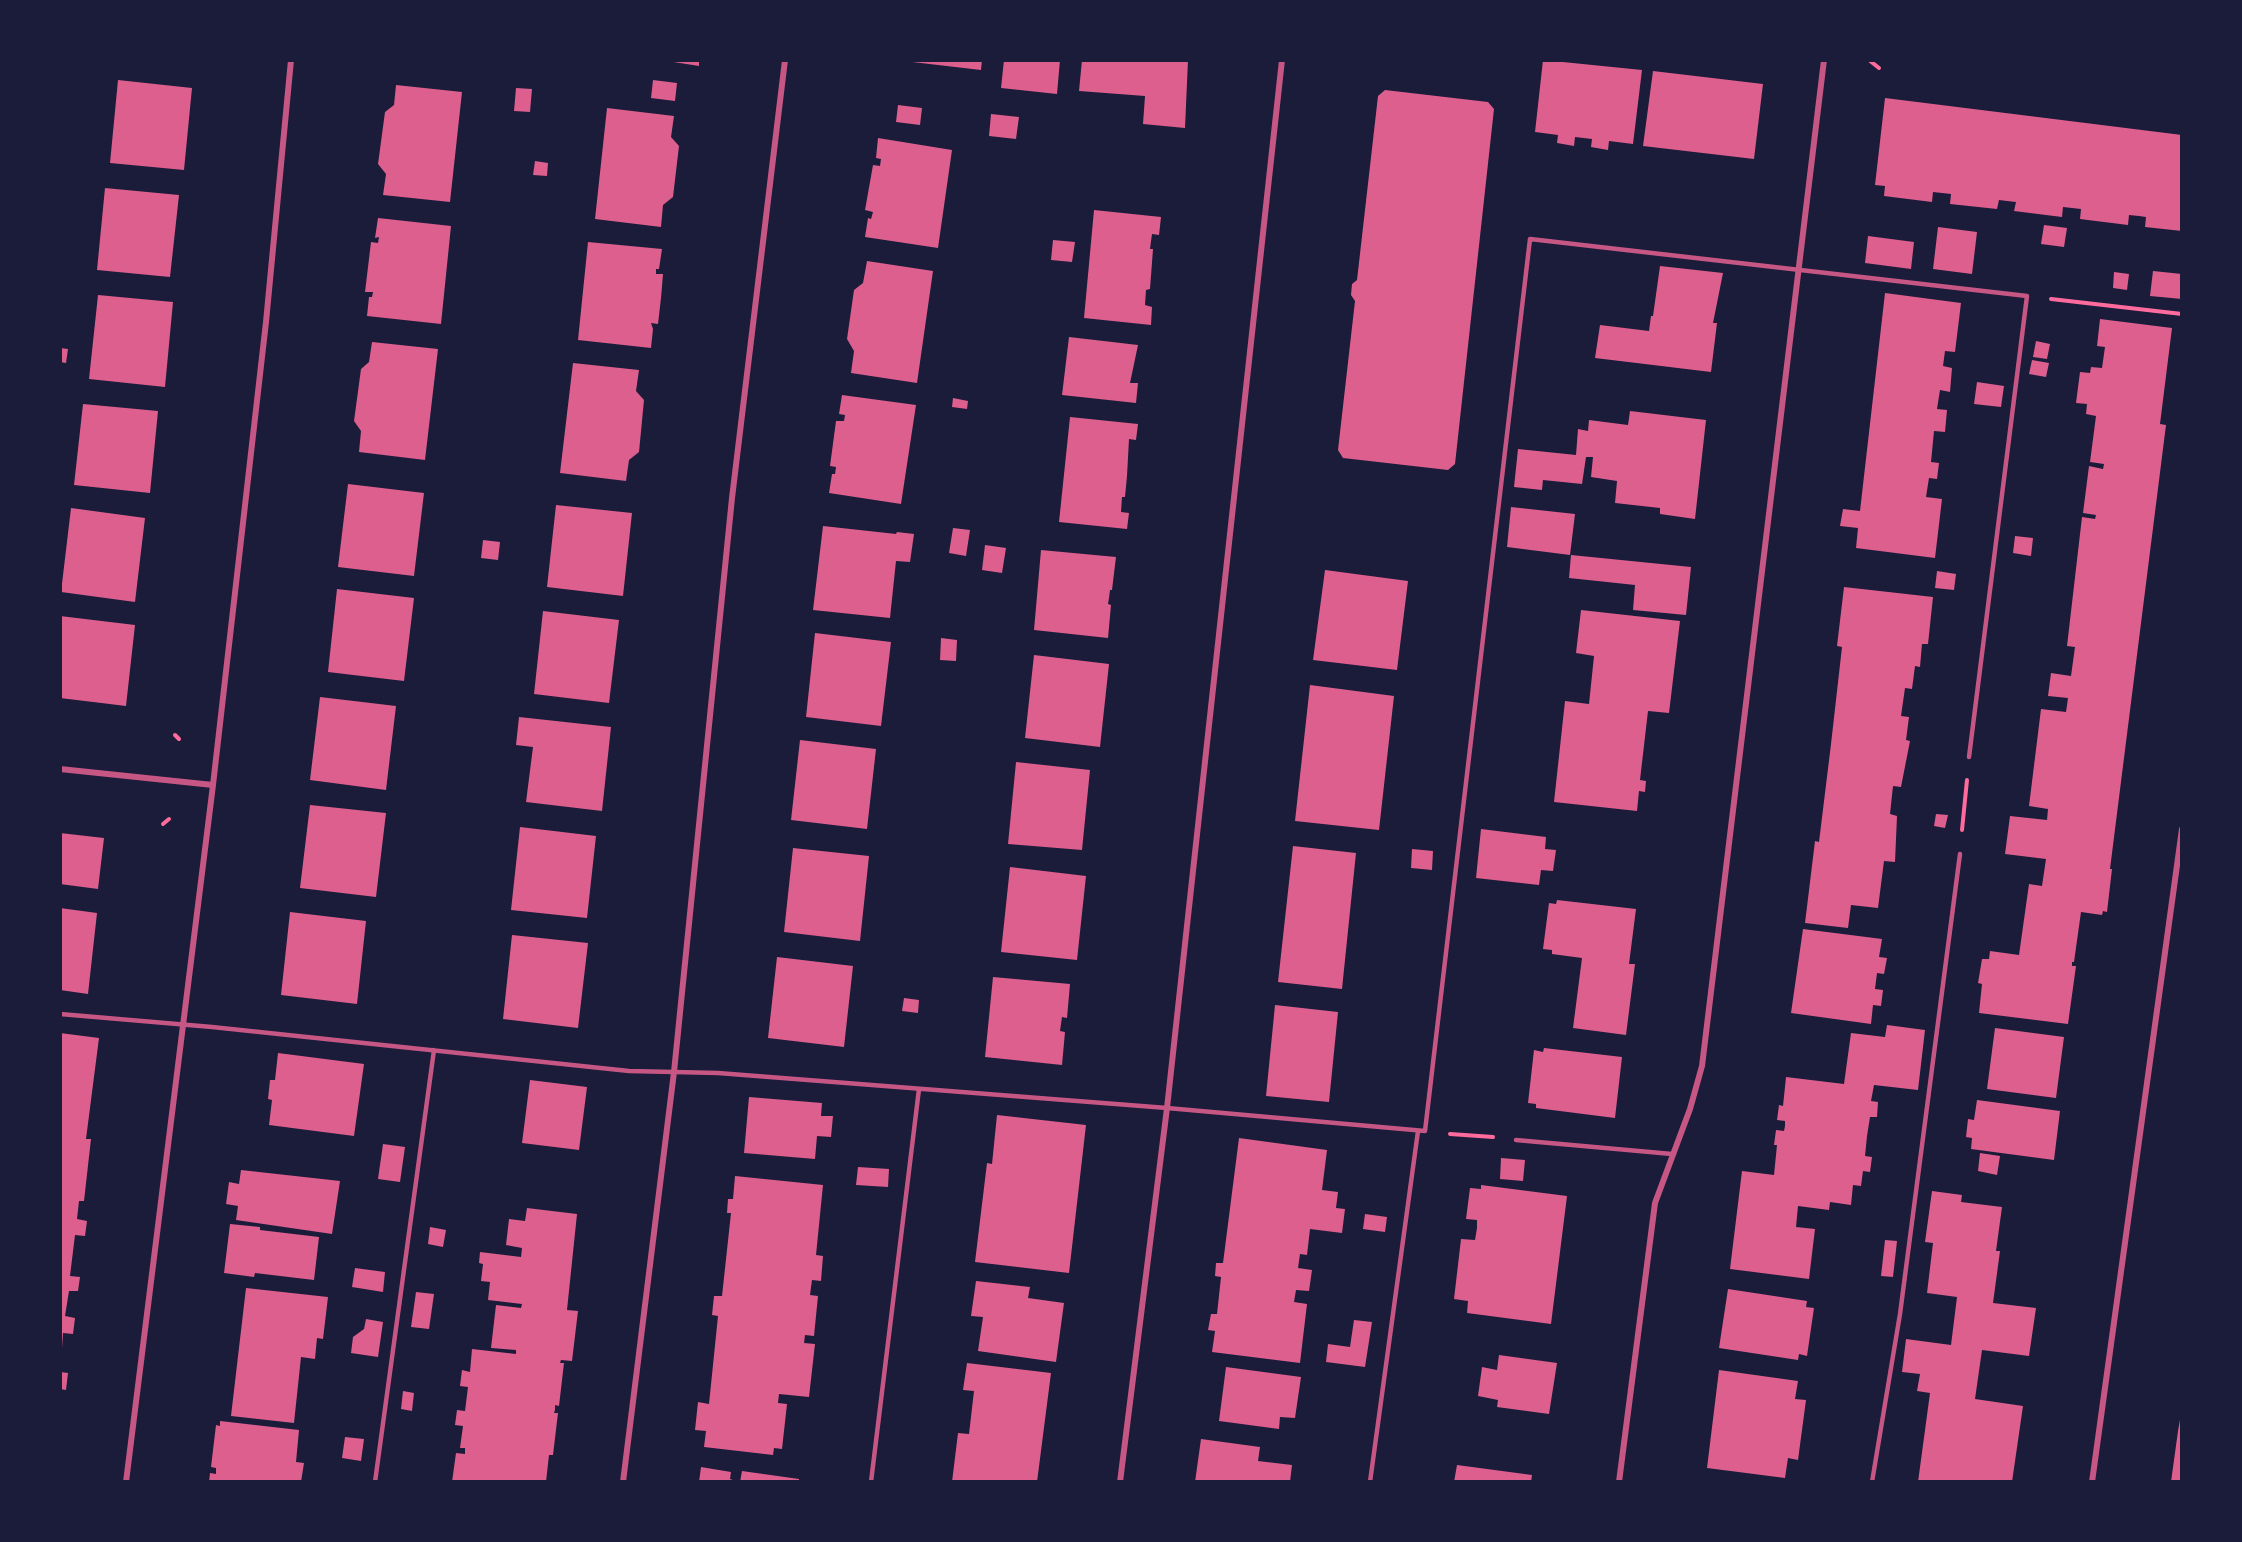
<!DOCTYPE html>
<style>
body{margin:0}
#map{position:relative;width:2242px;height:1542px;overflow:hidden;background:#1b1b3a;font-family:"Space Grotesk",sans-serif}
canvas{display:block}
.frame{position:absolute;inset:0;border:62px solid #1b1b3a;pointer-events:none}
</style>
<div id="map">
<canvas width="2242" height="1542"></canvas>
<div class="frame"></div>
</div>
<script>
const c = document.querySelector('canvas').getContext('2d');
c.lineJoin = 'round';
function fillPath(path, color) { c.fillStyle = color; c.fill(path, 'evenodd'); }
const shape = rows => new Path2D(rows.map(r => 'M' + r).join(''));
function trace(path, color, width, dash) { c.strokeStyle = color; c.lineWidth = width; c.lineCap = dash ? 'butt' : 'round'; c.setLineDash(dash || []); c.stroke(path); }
fillPath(shape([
 [661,60,699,60,699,66],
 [895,60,982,60,981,70],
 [1004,60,1060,60,1057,94,1001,88],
 [1082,60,1188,60,1185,128,1143,124,1145,96,1079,91],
 [1543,60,1642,70,1633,144,1609,141,1608,150,1591,147,1592,139,1575,137,1574,146,1557,143,1558,135,1535,132],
 [1653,71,1763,84,1754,159,1643,146],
 [118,80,192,88,184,170,110,163],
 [653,80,677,83,675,101,651,98],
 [396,85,462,92,450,202,383,195,386,174,378,164,385,112,394,105],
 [516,88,532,89,530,112,514,111],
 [1385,90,1488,102,1494,109,1455,464,1448,470,1343,458,1338,450,1355,301,1351,295,1352,284,1357,280,1378,96],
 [1885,98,2182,135,2182,231,2145,227,2146,217,2139,216,2129,215,2128,225,2080,219,2081,209,2063,207,2062,217,2014,211,2016,202,2007,201,1999,200,1997,209,1950,204,1951,194,1933,192,1932,202,1884,196,1885,186,1875,185],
 [898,105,922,108,920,125,896,122],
 [607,108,674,116,671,137,679,146,673,197,663,205,661,227,595,219],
 [991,114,1019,117,1016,139,989,136],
 [878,138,952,150,938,248,865,237,868,218,871,219,873,212,865,210,873,165,880,166,881,159,876,158],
 [535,161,548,163,547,176,533,175],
 [105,188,179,195,170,277,97,270],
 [1094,210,1161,217,1159,235,1152,234,1150,249,1153,249,1150,289,1146,290,1145,305,1152,307,1151,325,1084,318],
 [378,218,451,226,441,324,367,316,369,297,372,297,373,292,365,292,371,242,378,243,379,237,375,238],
 [2044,225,2067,228,2064,247,2041,244],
 [1938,227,1977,232,1972,274,1933,269],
 [1868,236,1914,242,1911,269,1865,263],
 [1053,240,1075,242,1072,262,1051,260],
 [588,242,662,249,659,269,656,269,656,274,663,274,661,298,658,324,651,323,653,329,651,348,578,340],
 [867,261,933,271,917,383,851,373,854,351,847,339,854,290,863,283],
 [1660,266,1723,273,1713,323,1717,323,1711,372,1595,358,1600,325,1649,331,1651,316,1653,316],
 [2153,271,2182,274,2182,299,2150,296],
 [2114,272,2129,274,2127,290,2113,288],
 [1885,293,1961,303,1955,352,1945,351,1943,366,1952,368,1950,392,1940,390,1937,409,1947,410,1945,432,1934,431,1931,462,1939,463,1937,479,1929,478,1926,497,1942,499,1935,558,1856,548,1858,528,1840,526,1843,509,1860,511],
 [98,295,173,302,165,387,89,379],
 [2100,319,2172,328,2160,424,2166,425,2110,869,2112,869,2107,912,2103,911,2102,915,2081,912,2074,962,2072,962,2072,966,2076,966,2068,1024,1979,1013,1982,984,1978,983,1982,959,1989,959,1990,951,2019,955,2029,884,2042,886,2046,859,2005,854,2010,816,2047,820,2048,809,2029,806,2041,709,2066,712,2068,698,2048,696,2051,673,2071,676,2075,647,2067,646,2082,517,2095,519,2096,515,2083,513,2089,466,2103,469,2104,464,2090,462,2096,416,2086,414,2087,404,2076,403,2080,372,2090,373,2091,367,2102,368,2105,347,2097,346],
 [1069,337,1138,345,1130,383,1138,383,1136,403,1062,395],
 [2036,341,2050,344,2047,359,2033,357],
 [372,342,438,349,425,460,359,452,361,431,354,421,361,369,369,362],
 [60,348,68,349,66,363,60,362],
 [2032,360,2049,363,2046,377,2029,374],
 [573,363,639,370,636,391,644,400,639,452,629,460,626,481,560,473],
 [1977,382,2004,386,2001,407,1974,404],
 [842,395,916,405,901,504,829,493,832,474,835,474,836,467,830,466,836,421,844,421,845,415,839,414],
 [953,398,968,401,967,409,952,407],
 [83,404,158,411,150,493,74,485],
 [1630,411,1706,420,1695,519,1660,514,1660,508,1615,503,1617,481,1591,477,1593,457,1586,457,1582,484,1543,480,1542,490,1514,487,1518,449,1576,455,1578,429,1588,431,1589,420,1628,425],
 [1070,417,1138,424,1136,440,1129,439,1127,476,1125,497,1122,497,1121,512,1129,513,1127,529,1059,522],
 [348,484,424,493,414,576,338,567],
 [556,505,632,513,623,596,547,587],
 [1511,507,1575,514,1570,555,1507,547],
 [71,508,145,518,135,602,61,592],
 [823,526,896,534,897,532,914,534,910,562,896,561,890,618,813,610],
 [953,528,970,530,966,556,949,553],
 [2015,536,2033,538,2031,556,2013,553],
 [483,540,500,542,498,560,481,558],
 [985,545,1006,548,1002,573,982,570],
 [1041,550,1116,557,1112,590,1110,590,1109,598,1108,604,1111,605,1108,638,1034,630],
 [1571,555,1691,567,1686,615,1633,610,1635,585,1569,578],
 [1325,570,1408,581,1397,670,1313,660],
 [1937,571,1956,574,1954,590,1935,588],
 [1844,587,1933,597,1928,644,1922,644,1920,667,1915,666,1912,689,1905,688,1901,716,1909,717,1906,740,1910,741,1901,787,1893,786,1890,814,1897,816,1895,862,1884,861,1878,908,1851,905,1848,928,1805,923,1815,841,1819,842,1831,744,1842,647,1837,646],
 [337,589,414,598,404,681,328,672],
 [1581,610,1680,621,1669,713,1648,711,1640,780,1646,781,1645,792,1639,791,1637,811,1554,802,1565,701,1589,704,1594,656,1576,653],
 [543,611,619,620,609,703,534,694],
 [60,616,135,625,126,706,60,698],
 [815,633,891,642,881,726,806,717],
 [941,638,957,640,956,661,940,660],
 [1034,655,1109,664,1100,747,1025,738],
 [1310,685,1394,696,1379,830,1295,821],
 [320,697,396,706,386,790,310,780],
 [519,717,611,727,602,811,526,802,533,747,516,745],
 [800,740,876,749,867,829,791,820],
 [1016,762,1090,770,1082,850,1008,844],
 [310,805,386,813,376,897,300,888],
 [1936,814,1948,815,1945,828,1934,826],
 [520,827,596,836,587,918,511,910],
 [1481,829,1546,837,1545,849,1556,850,1553,871,1541,870,1539,885,1476,878],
 [60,833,104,838,98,889,60,884],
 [1293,846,1356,853,1342,989,1278,982],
 [793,848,869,856,860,941,784,932],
 [1412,849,1433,851,1432,870,1411,868],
 [1010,867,1086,876,1077,960,1001,952],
 [1557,900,1636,909,1629,964,1635,964,1626,1035,1573,1028,1582,958,1552,954,1552,950,1543,949,1549,903,1556,904],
 [60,908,97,913,88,994,60,990],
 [290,912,366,921,357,1004,281,995],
 [1803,929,1882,939,1879,957,1887,958,1884,974,1877,973,1875,989,1883,990,1881,1006,1873,1005,1871,1024,1791,1013],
 [512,935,588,943,578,1028,503,1019],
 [777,957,853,966,844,1047,768,1038],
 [993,977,1070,984,1067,1018,1062,1017,1060,1031,1065,1032,1062,1065,985,1057],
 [904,998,919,1000,918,1013,902,1011],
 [1275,1005,1338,1012,1329,1102,1266,1096],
 [1887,1025,1925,1030,1918,1090,1874,1085,1871,1101,1878,1102,1877,1117,1870,1117,1867,1136,1865,1156,1872,1157,1870,1172,1863,1171,1861,1186,1853,1185,1851,1205,1830,1202,1829,1210,1798,1206,1796,1227,1815,1229,1809,1279,1730,1269,1742,1171,1774,1175,1777,1145,1774,1145,1776,1130,1784,1131,1785,1126,1785,1121,1777,1120,1779,1105,1783,1106,1786,1077,1844,1084,1851,1033,1885,1037],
 [1995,1028,2064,1037,2056,1098,1987,1089],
 [60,1033,99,1038,86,1139,91,1139,84,1201,79,1201,77,1219,87,1221,85,1236,75,1235,70,1276,80,1277,78,1291,69,1291,65,1316,75,1318,73,1334,63,1333,62,1348],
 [1544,1048,1622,1057,1615,1118,1536,1108,1536,1104,1528,1103,1534,1050,1543,1052],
 [278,1053,364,1064,354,1136,269,1125,272,1100,268,1099,270,1080,275,1080],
 [530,1080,587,1087,579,1150,522,1143],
 [749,1097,822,1103,821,1116,833,1116,831,1137,817,1136,815,1159,744,1153],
 [1977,1100,2060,1111,2054,1160,1971,1149,1972,1138,1966,1137,1968,1119,1974,1120],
 [997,1115,1086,1125,1069,1273,975,1262,987,1163,992,1164],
 [1239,1138,1327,1150,1322,1190,1338,1192,1336,1208,1345,1209,1342,1233,1310,1229,1307,1255,1300,1254,1298,1268,1312,1270,1309,1291,1296,1290,1294,1302,1307,1304,1300,1363,1212,1352,1215,1331,1208,1330,1211,1314,1217,1314,1221,1277,1215,1276,1216,1263,1223,1263],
 [383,1144,405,1147,400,1182,378,1179],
 [1980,1153,2000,1156,1997,1175,1978,1171],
 [1501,1158,1525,1160,1523,1181,1500,1179],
 [858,1167,889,1169,888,1187,856,1185],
 [241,1170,340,1181,332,1234,236,1220,238,1206,226,1204,229,1182,239,1184],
 [735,1176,823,1185,816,1255,823,1256,821,1281,812,1280,810,1295,818,1296,814,1336,805,1335,804,1343,815,1344,809,1397,779,1394,778,1403,787,1404,782,1449,774,1448,773,1455,704,1447,706,1431,695,1430,698,1402,709,1404,718,1316,712,1315,714,1296,722,1296,731,1213,727,1213,728,1199,733,1199],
 [1481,1185,1567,1196,1551,1324,1467,1313,1468,1301,1454,1299,1461,1239,1475,1240,1477,1228,1477,1220,1466,1219,1470,1188,1481,1189],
 [1932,1191,1962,1195,1961,1202,2002,1207,1996,1251,2000,1251,1993,1303,2036,1308,2029,1356,1982,1350,1975,1399,2023,1406,2012,1482,1918,1482,1930,1393,1917,1391,1920,1374,1902,1372,1906,1339,1951,1345,1957,1297,1927,1293,1933,1243,1925,1242],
 [527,1208,577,1214,567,1310,578,1311,572,1361,561,1360,560,1363,564,1363,559,1406,555,1405,555,1410,554,1413,558,1413,553,1455,549,1455,546,1482,452,1482,456,1453,465,1454,465,1448,460,1448,463,1426,455,1425,457,1410,465,1411,468,1387,460,1386,462,1370,470,1372,472,1349,516,1354,516,1350,491,1348,496,1305,521,1308,522,1304,488,1300,490,1282,481,1281,483,1264,479,1263,480,1252,521,1257,522,1248,506,1245,509,1219,525,1221],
 [1365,1214,1387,1217,1385,1232,1363,1229],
 [230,1224,260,1227,260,1230,319,1237,314,1280,255,1273,254,1277,224,1273],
 [430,1227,446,1230,443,1247,428,1244],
 [1885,1240,1897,1241,1893,1277,1881,1276],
 [355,1268,385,1272,383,1292,352,1287],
 [976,1281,1030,1287,1028,1298,1064,1303,1056,1362,978,1351,983,1317,971,1316],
 [246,1288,328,1297,323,1339,317,1338,315,1359,301,1357,294,1423,231,1416],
 [1728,1289,1807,1301,1806,1307,1814,1308,1807,1356,1799,1354,1798,1360,1719,1348],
 [416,1292,434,1294,429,1329,411,1327],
 [366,1319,383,1322,378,1357,351,1353,353,1337,364,1329],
 [1354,1320,1372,1322,1365,1367,1326,1362,1328,1344,1350,1347],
 [1499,1355,1557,1363,1549,1414,1497,1407,1498,1400,1478,1396,1482,1367,1497,1370],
 [967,1363,1051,1373,1037,1482,952,1482,958,1433,969,1434,974,1391,963,1390],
 [1226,1367,1301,1377,1295,1418,1280,1417,1279,1429,1219,1421],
 [1719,1370,1798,1381,1795,1399,1806,1400,1798,1460,1788,1458,1785,1478,1707,1468],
 [60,1372,68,1373,66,1390,60,1389],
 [403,1391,414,1393,412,1411,401,1409],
 [2181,1414,2182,1482,2171,1482,2178,1431],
 [220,1421,299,1430,296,1462,304,1463,301,1482,209,1482,210,1473,216,1474,216,1468,211,1467,216,1425,220,1426],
 [345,1437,364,1439,361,1461,342,1458],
 [1201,1439,1260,1447,1258,1461,1292,1465,1290,1482,1195,1482],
 [1457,1465,1532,1475,1531,1482,1454,1482],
 [701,1467,731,1472,730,1479,739,1482,699,1482],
 [742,1471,799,1479,799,1482,740,1482]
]), '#dd5f8e');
trace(shape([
 [1869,60,1879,68],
 [2051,299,2182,314],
 [175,735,179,739],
 [163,824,169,819],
 [1962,830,1967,780],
 [1450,1134,1493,1137]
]), '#ff6b9d', 4);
trace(shape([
 [60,1014,212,1027,629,1071,718,1073,1167,1108,1425,1131,1530,239,2027,296,1969,757],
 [1516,1140,1672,1154],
 [375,1482,434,1050],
 [871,1482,919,1089],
 [1370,1482,1418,1131],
 [1872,1482,1900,1314,1960,854]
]), '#c65784', 4.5);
trace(shape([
 [60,769,213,785],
 [126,1482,213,785,266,322,291,60],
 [623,1482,674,1072,732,498,785,60],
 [1120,1482,1167,1108,1282,60],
 [1619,1482,1655,1203,1690,1109,1702,1066,1824,60],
 [2092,1482,2182,829]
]), '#c65784', 6);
</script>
